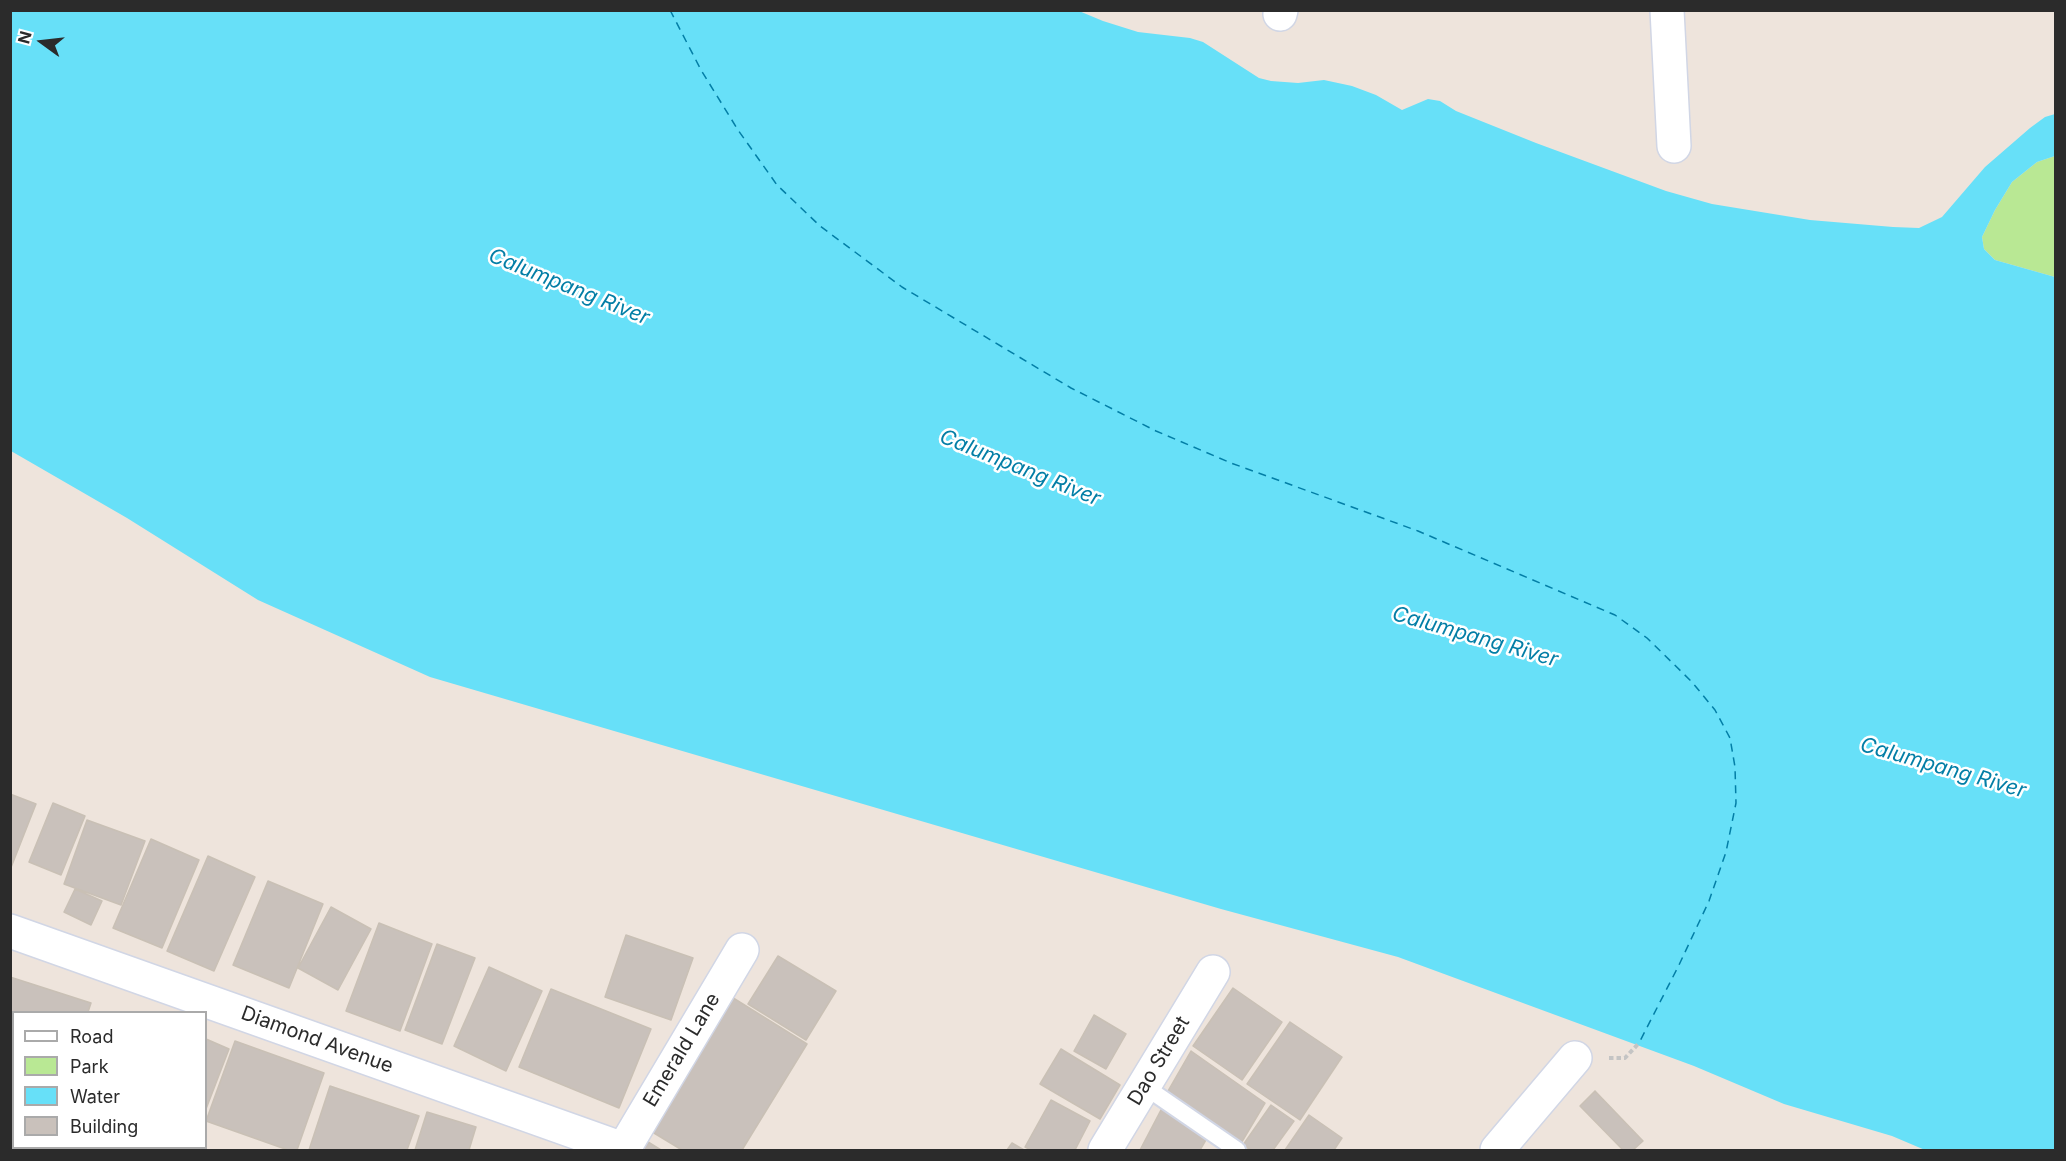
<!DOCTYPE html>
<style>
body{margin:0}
#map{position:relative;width:2066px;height:1161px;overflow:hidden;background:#eee4dc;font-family:Inter,sans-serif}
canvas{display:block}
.frame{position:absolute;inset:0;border:12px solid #2b2b2b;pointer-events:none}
.legend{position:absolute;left:12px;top:1011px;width:195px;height:138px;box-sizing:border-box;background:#fff;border:2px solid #aaa;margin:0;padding:8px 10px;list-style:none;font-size:18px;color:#2b2b2b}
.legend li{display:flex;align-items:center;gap:12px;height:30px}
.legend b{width:30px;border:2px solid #aaa}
.north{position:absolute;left:12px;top:12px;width:60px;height:60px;-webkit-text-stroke:4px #fff;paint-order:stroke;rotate:285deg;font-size:16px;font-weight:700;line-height:24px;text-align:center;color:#2b2b2b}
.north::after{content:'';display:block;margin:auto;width:21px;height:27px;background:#2b2b2b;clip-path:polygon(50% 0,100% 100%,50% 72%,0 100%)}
</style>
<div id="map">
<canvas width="2066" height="1161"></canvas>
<div class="frame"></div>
<ul class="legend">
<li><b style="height:8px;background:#fff"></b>Road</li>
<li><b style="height:16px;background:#b9e894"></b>Park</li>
<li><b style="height:16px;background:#67e0f8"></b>Water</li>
<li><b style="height:16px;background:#c9c1bb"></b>Building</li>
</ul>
<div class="north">N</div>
</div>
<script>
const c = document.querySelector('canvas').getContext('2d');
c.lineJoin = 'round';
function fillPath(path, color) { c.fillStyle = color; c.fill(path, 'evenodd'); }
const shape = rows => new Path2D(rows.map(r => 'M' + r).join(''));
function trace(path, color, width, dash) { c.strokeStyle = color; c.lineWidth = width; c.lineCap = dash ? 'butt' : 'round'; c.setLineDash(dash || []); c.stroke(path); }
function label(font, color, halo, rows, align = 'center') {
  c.font = font + ' Inter,sans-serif'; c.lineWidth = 5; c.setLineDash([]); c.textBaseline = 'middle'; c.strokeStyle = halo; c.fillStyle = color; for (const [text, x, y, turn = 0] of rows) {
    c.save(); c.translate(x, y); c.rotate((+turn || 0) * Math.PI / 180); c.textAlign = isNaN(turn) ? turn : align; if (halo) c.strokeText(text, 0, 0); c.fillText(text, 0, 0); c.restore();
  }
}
fillPath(shape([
 [2055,156,2055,277,1995,260,1984,249,1982,237,1995,210,2012,182,2037,162]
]), '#b9e894');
fillPath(shape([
 [11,10,1079,11,1103,21,1138,32,1190,38,1203,42,1259,78,1271,81,1298,83,1324,80,1352,86,1376,95,1402,110,1428,99,1440,101,1456,111,1536,143,1666,191,1712,204,1810,220,1893,227,1919,228,1942,217,1985,167,2030,128,2045,117,2055,114,2055,156,2037,162,2012,182,1995,210,1982,237,1984,249,1995,260,2055,277,2055,1150,1925,1150,1892,1136,1784,1104,1694,1066,1398,957,1221,909,430,677,258,600,127,518,11,451]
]), '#67e0f8');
trace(shape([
 [670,10,701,70,738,130,777,185,820,226,902,287,1071,388,1156,431,1231,463,1418,531,1615,615,1647,638,1692,682,1715,710,1730,738,1735,767,1736,803,1726,852,1709,901,1679,965,1639,1043]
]), '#037ea6', 1.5, [8, 6]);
const building = shape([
 [10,794,36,804,10,870,10,794],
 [53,803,85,816,61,875,29,862,53,803],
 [87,820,145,841,121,905,64,884,87,820],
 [151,839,199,860,162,948,113,928,151,839],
 [208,856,255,877,214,971,167,951,208,856],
 [268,881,323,904,289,988,233,965,268,881],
 [75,889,102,901,91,925,64,912,75,889],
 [331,907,371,929,338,990,298,968,331,907],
 [379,923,432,944,400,1031,346,1011,379,923],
 [626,935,693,958,671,1020,605,997,626,935],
 [437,944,475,958,442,1044,405,1030,437,944],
 [778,956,836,991,806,1040,748,1004,778,956],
 [489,967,542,991,506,1071,454,1046,489,967],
 [10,977,91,1003,88,1012,14,1012,14,1040,10,1039,10,977],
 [1233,988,1282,1022,1242,1080,1193,1046,1233,988],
 [551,989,651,1029,619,1108,519,1067,551,989],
 [730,996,807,1044,742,1150,682,1150,649,1130,730,996],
 [1094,1015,1126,1034,1106,1069,1074,1051,1094,1015],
 [1290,1022,1342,1057,1300,1120,1247,1084,1290,1022],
 [206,1039,229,1049,206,1109,206,1039],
 [235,1041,324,1073,297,1150,288,1150,206,1121,235,1041],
 [1061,1049,1120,1085,1100,1119,1040,1084,1061,1049],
 [1191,1051,1265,1103,1240,1145,1168,1091,1191,1051],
 [10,1069,14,1070,14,1148,18,1148,17,1150,10,1150,10,1069],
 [330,1086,419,1116,407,1150,309,1150,330,1086],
 [1595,1091,1643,1141,1633,1150,1623,1150,1580,1106,1595,1091],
 [1051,1100,1090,1121,1075,1150,1031,1150,1025,1147,1051,1100],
 [1271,1105,1294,1121,1273,1150,1251,1150,1243,1145,1271,1105],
 [1162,1108,1207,1138,1200,1150,1140,1150,1162,1108],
 [427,1112,476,1127,469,1150,415,1150,427,1112],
 [1309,1115,1342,1138,1334,1150,1285,1150,1309,1115],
 [640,1137,661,1150,632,1150,640,1137],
 [1012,1143,1024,1150,1007,1150,1012,1143],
 [21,1148,65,1148,72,1150,20,1150,21,1148],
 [93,1148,188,1148,187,1150,92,1150,93,1148]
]);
fillPath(building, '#c9c1bb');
trace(building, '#c9c0b5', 1.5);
const lane = shape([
 [1144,1086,1237,1150]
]);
const street = shape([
 [1667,10,1674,146],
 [1280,14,1281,10],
 [10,931,623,1149],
 [623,1150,742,950],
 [1105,1150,1213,972],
 [1497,1150,1575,1058]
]);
trace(lane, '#d1d6e5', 20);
trace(street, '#d1d6e5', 36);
trace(shape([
 [1609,1058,1625,1058,1639,1043]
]), '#c4c4c4', 4, [4.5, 3]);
trace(lane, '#fff', 16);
trace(street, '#fff', 33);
label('20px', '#2b2b2b', '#fff', [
 ["Diamond Avenue",317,1040,20],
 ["Emerald Lane",682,1050,-59],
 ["Dao Street",1159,1061,-59]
]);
label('italic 21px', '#037ea6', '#fff', [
 ["Calumpang River",569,287,22],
 ["Calumpang River",1020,468,22],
 ["Calumpang River",1475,637,16],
 ["Calumpang River",1943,768,16]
]);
</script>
